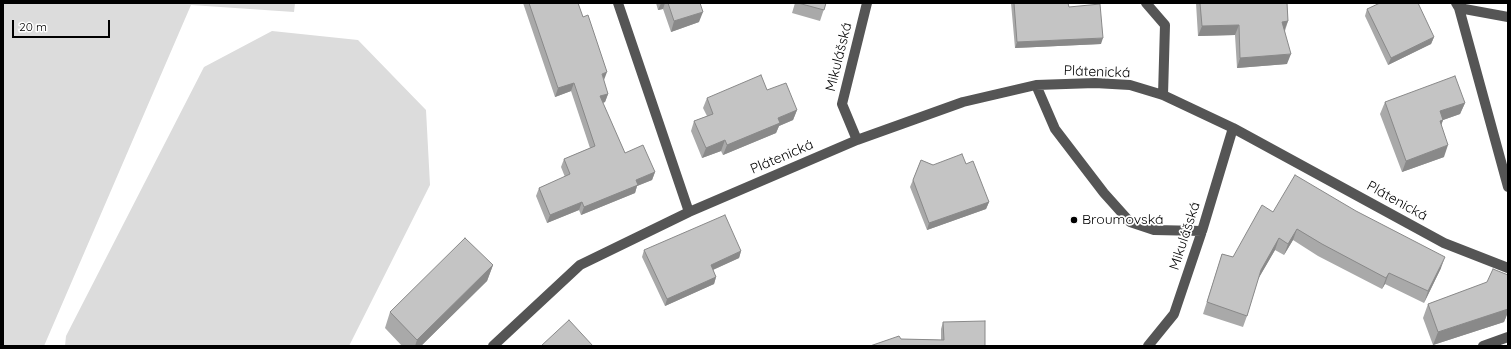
<!DOCTYPE html>
<meta charset="utf-8">
<style>
body{margin:0}
#map{position:relative;width:1511px;height:349px;overflow:hidden;background:#fff;font-family:Quicksand,sans-serif}
canvas{display:block}
.frame{position:absolute;inset:0;border:4px solid #000;pointer-events:none}
.scale{position:absolute;left:12px;top:20px;width:98px;height:18px;box-sizing:border-box;border:2px solid #000;border-top:0;padding-left:5px;font-size:12px;line-height:14px;white-space:nowrap;color:#000;-webkit-text-stroke:3px #fff;paint-order:stroke}
</style>
<div id="map">
<canvas width="1511" height="349"></canvas>
<div class="frame"></div>
<div class="scale">20 m</div>
</div>
<script>
const c = document.querySelector('canvas').getContext('2d');
c.lineJoin = 'round';
function fillPath(path, color) { c.fillStyle = color; c.fill(path, 'evenodd'); }
const shape = rows => new Path2D(rows.map(r => 'M' + r).join(''));
function trace(path, color, width, dash) { c.strokeStyle = color; c.lineWidth = width; c.lineCap = dash ? 'butt' : 'round'; c.setLineDash(dash || []); c.stroke(path); }
function label(font, color, halo, rows, align = 'center') {
  c.font = font + ' Quicksand,sans-serif'; c.lineWidth = 3.5; c.setLineDash([]); c.textBaseline = 'middle'; c.strokeStyle = halo; c.fillStyle = color; for (const [text, x, y, turn = 0] of rows) {
    c.save(); c.translate(x, y); c.rotate((+turn || 0) * Math.PI / 180); c.textAlign = isNaN(turn) ? turn : align; if (halo) c.strokeText(text, 0, 0); c.fillText(text, 0, 0); c.restore();
  }
}
fillPath(shape([
 [3,3,295,3,294,12,191,5,44,346,3,346],
 [272,31,358,40,426,110,430,185,349,346,65,346,66,336,204,67]
]), '#dcdcdc');
trace(shape([
 [618,3,689,212],
 [1146,3,1165,25,1163,95],
 [1456,3,1459,8,1508,187],
 [1459,8,1508,17],
 [1036,85,1055,129,1104,193,1130,222,1154,230,1202,231],
 [857,140,842,104,867,3],
 [493,346,580,265,689,212,857,140,963,102,1036,85,1095,83,1130,85,1163,95,1233,128,1444,243,1508,268],
 [1148,346,1174,314,1202,231,1233,128],
 [1483,346,1508,337]
]), '#555', 10);
fillPath(shape([
 [523,3,578,3,608,94,605,102,602,103,625,153,655,172,652,180,637,186,635,193,581,215,579,210,547,223,536,196,539,188,565,177,561,167,564,159,590,148,571,91,555,97],
 [656,3,700,3,699,22,671,32,663,9,658,10],
 [795,3,826,3,820,21,792,13],
 [1011,3,1068,3,1069,7,1101,44,1015,48],
 [1196,3,1287,3,1288,21,1285,31,1287,64,1237,68,1235,35,1198,36],
 [1367,9,1434,37,1431,44,1388,65,1365,16],
 [767,90,797,110,793,120,779,126,776,133,723,155,721,151,702,158,691,131,694,121,707,116,703,108,707,98],
 [1385,102,1465,103,1460,114,1443,120,1441,125,1444,157,1402,172,1380,114],
 [921,160,933,165,966,164,989,202,986,209,927,230,910,187],
 [1273,212,1441,268,1424,303,1385,284,1382,289,1318,256,1293,240,1284,255,1275,250,1258,279,1247,316,1243,327,1203,314,1222,254,1233,257],
 [644,250,741,251,739,258,713,270,716,277,714,284,665,306,642,257],
 [493,265,487,281,421,346,402,346,385,328,390,312],
 [1508,275,1508,312,1504,322,1433,345,1423,318,1428,304],
 [943,322,985,346,901,339,941,340,941,329]
]), '#a9a9a9');
fillPath(shape([
 [661,3,665,3,663,9,658,10],
 [703,12,699,22,671,32,674,21],
 [1288,21,1284,31,1282,22],
 [1239,25,1235,35,1198,36,1202,26],
 [1434,37,1431,44,1388,65,1391,58],
 [1103,38,1101,44,1015,48,1017,42],
 [1291,54,1287,64,1237,68,1240,58],
 [607,72,604,80,602,74],
 [574,83,571,91,555,97,558,88],
 [608,94,605,102,597,105,600,96],
 [1465,103,1460,114,1443,120,1439,132,1440,111],
 [797,110,793,120,779,126,776,133,723,155,727,145,778,118],
 [725,140,721,151,702,158,706,148],
 [1448,145,1444,157,1402,172,1406,161],
 [655,172,652,180,637,186,635,193,581,215,584,207,636,180],
 [582,202,579,210,547,223,550,215],
 [989,202,986,209,927,230,929,223],
 [1297,229,1293,240,1284,255,1288,244],
 [1279,238,1275,250,1257,281,1261,270],
 [741,251,739,258,708,272,711,265],
 [1445,257,1441,268,1424,303,1428,291],
 [493,265,487,281,421,346,415,346,417,340],
 [1389,273,1385,284,1382,289,1386,278],
 [716,277,714,284,665,306,667,299],
 [1508,309,1508,312,1504,322,1433,345,1438,332]
]), '#898989');
const building = shape([
 [529,3,578,3,583,17,588,15,607,72,602,74,608,94,600,96,625,153,643,145,655,172,636,180,638,185,584,207,582,202,550,215,539,188,570,174,564,159,595,146,574,83,558,88,529,3],
 [668,3,700,3,703,12,674,21,668,3],
 [798,3,826,3,824,10,798,3],
 [1014,3,1068,3,1069,7,1100,4,1103,38,1017,42,1014,3],
 [1200,3,1287,3,1288,21,1282,22,1291,54,1240,58,1239,25,1202,26,1200,3],
 [1380,3,1418,3,1434,37,1391,58,1367,9,1380,3],
 [761,75,767,90,786,83,797,110,778,118,780,123,727,145,725,140,706,148,694,121,713,114,707,98,761,75],
 [1455,76,1465,103,1440,111,1443,120,1440,121,1448,145,1406,161,1385,102,1455,76],
 [962,154,966,164,973,161,989,202,929,223,913,180,921,160,933,165,962,154],
 [1295,175,1356,211,1445,257,1428,291,1389,273,1386,278,1322,244,1297,229,1288,244,1279,238,1261,270,1247,316,1207,302,1222,254,1233,257,1262,205,1273,212,1295,175],
 [725,215,741,251,711,265,716,277,667,299,644,250,725,215],
 [465,238,493,265,417,340,390,312,465,238],
 [1493,269,1508,275,1508,309,1438,332,1428,304,1487,282,1493,269],
 [569,320,593,346,541,346,569,320],
 [985,321,985,346,870,346,899,336,901,339,944,340,943,322,985,321]
]);
fillPath(building, '#c4c4c4');
trace(building, '#898989', 1);
for (const [x, y, r, color] of [
 [1074,220,4,"#000"]
]) { const dot = new Path2D(); dot.arc(x, y, r, 0, 2 * Math.PI); c.fillStyle = color; c.fill(dot); trace(dot, '#fff', 1.5); }
label('14px', '#000', '#fff', [
 ["Mikulášská",839,57,-76],
 ["Plátenická",1097,72,2],
 ["Plátenická",782,157,-23],
 ["Plátenická",1397,201,29],
 ["Mikulášská",1185,236,-72]
]);
label('14px', '#000', '#fff', [
 ["Broumovská",1082,220]
], 'left');
</script>
